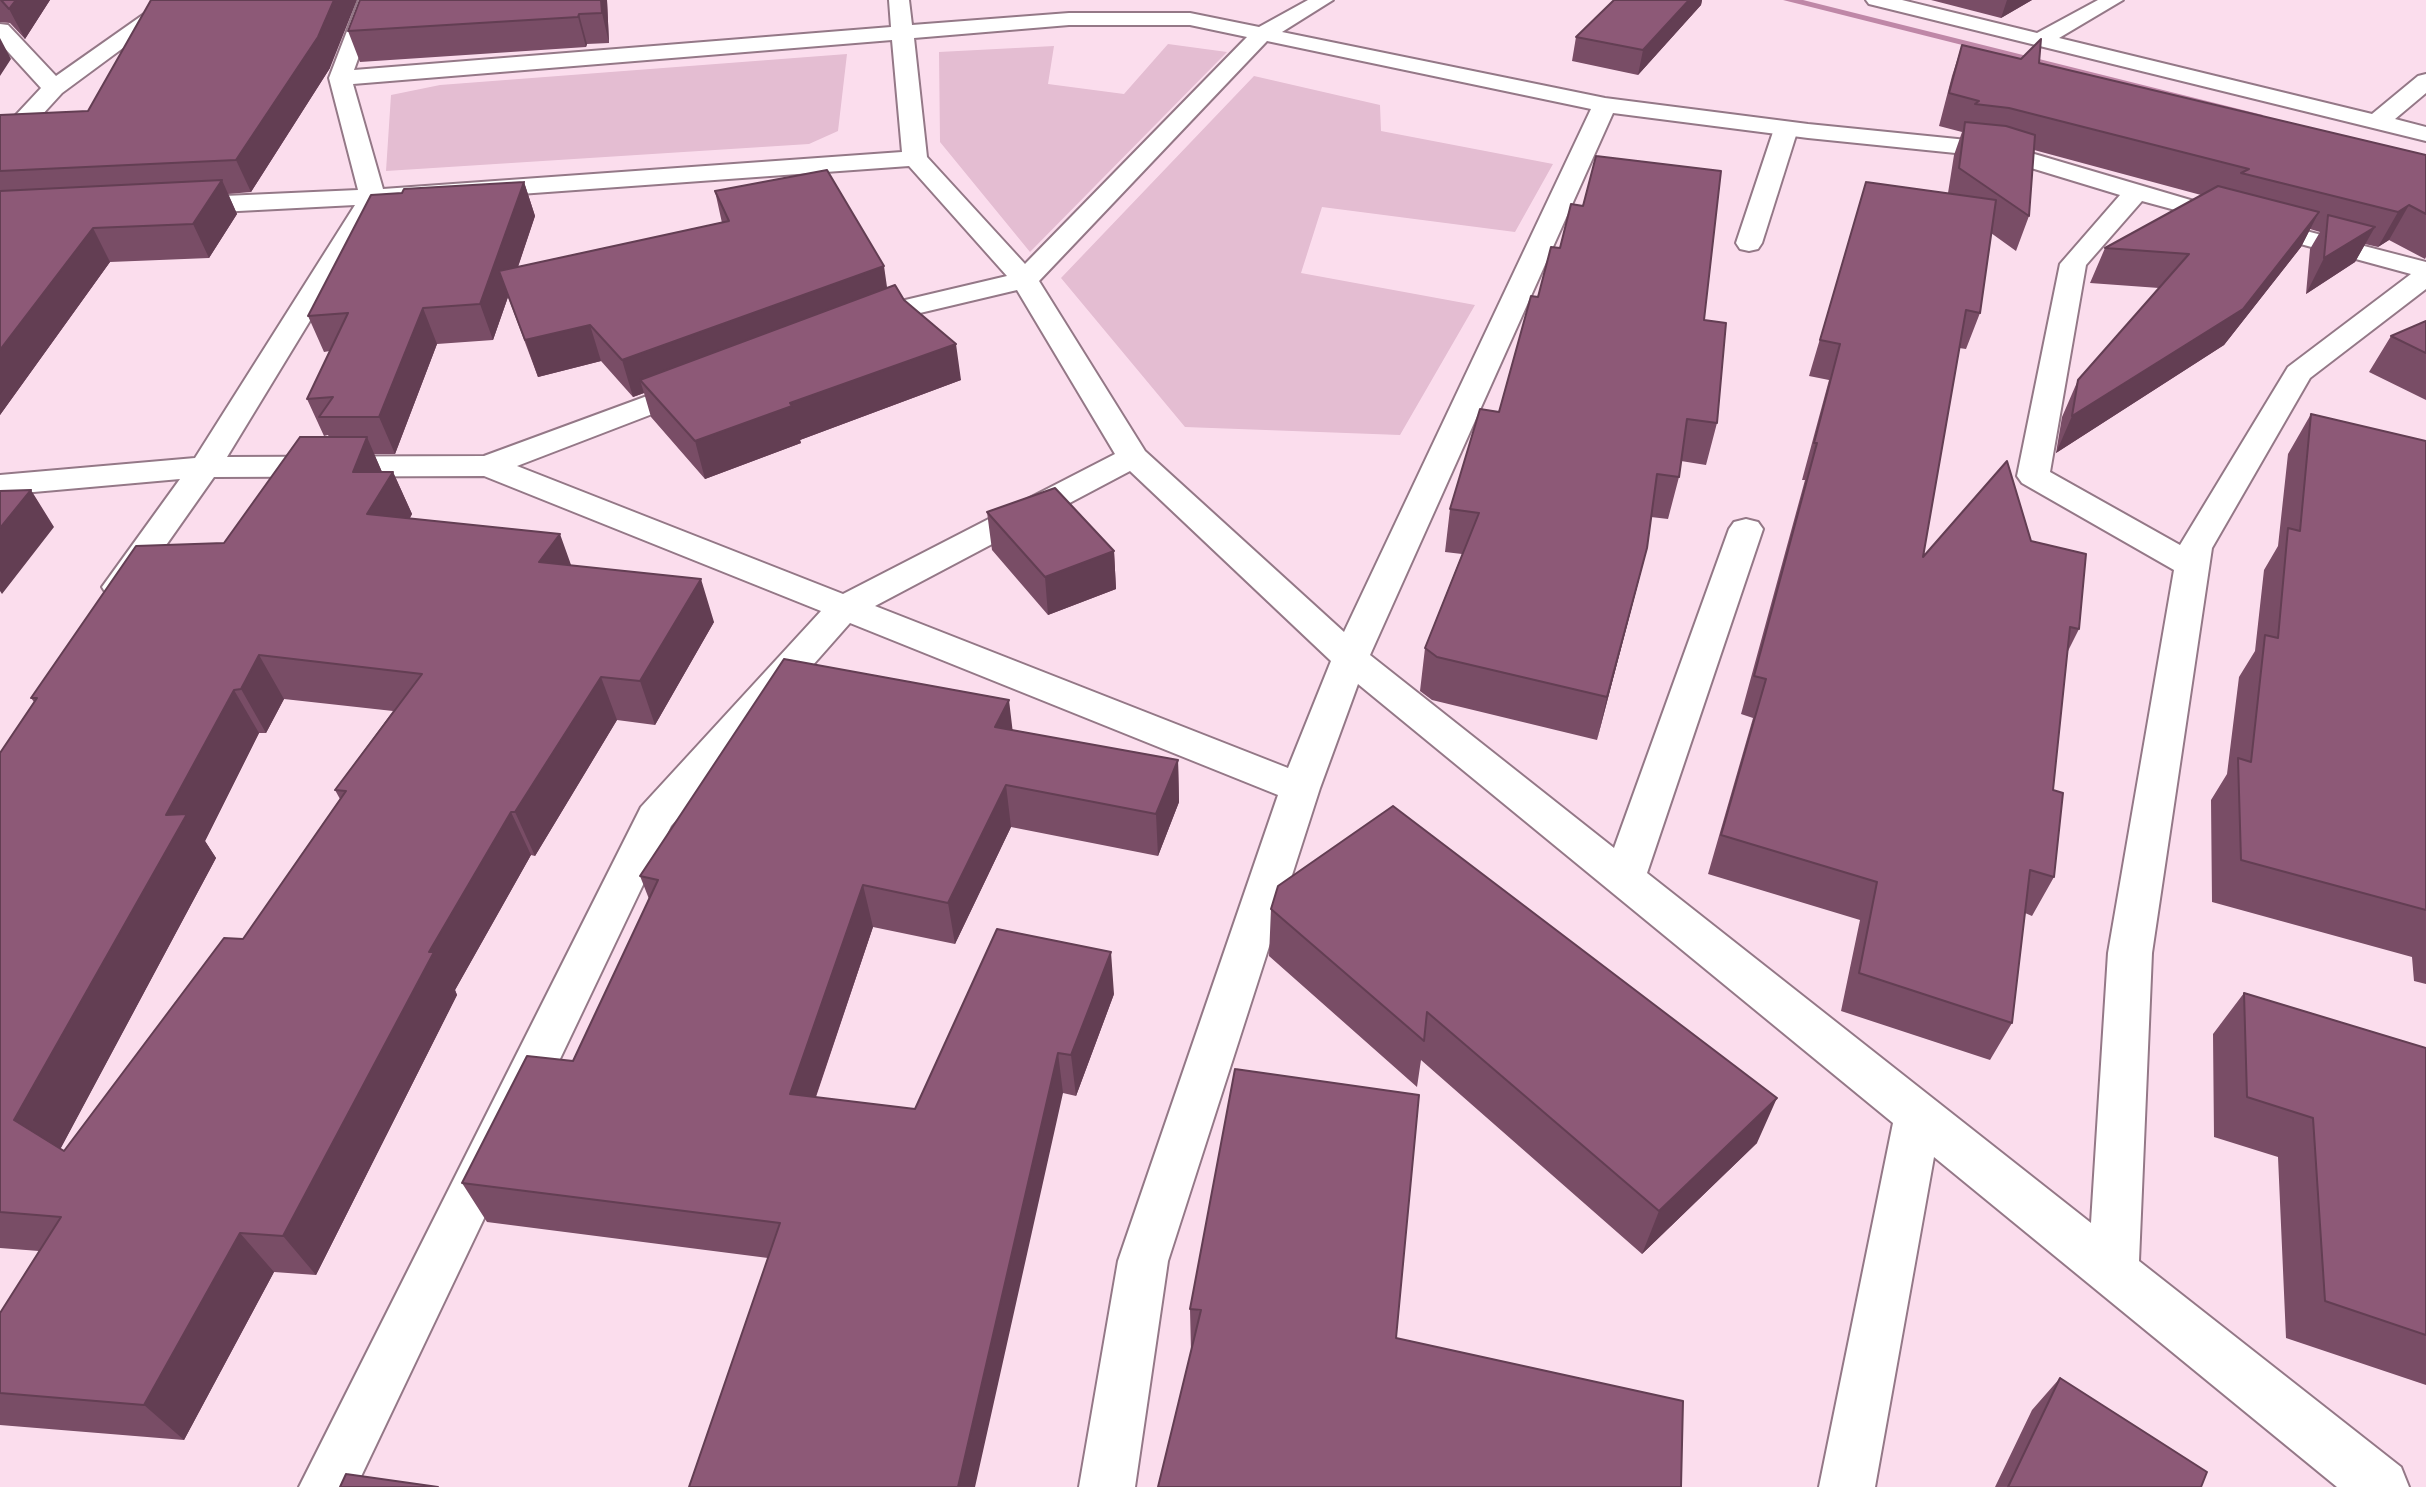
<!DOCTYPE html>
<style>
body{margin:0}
canvas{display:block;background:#fbdded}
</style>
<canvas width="2426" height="1487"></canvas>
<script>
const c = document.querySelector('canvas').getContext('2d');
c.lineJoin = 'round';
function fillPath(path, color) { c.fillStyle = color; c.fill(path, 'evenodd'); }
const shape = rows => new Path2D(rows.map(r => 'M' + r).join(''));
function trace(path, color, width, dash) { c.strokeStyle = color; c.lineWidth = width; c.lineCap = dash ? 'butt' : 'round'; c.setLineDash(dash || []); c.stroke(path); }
fillPath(shape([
 [1168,44,1227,52,1030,252,940,142,939,52,1054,46,1048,84,1124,94],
 [847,54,838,131,809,144,386,171,391,95,440,85],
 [1254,76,1380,105,1381,131,1553,164,1515,232,1322,207,1301,273,1475,305,1400,435,1185,427,1061,278]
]), '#e4bdd2');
fillPath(shape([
 [1783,0,1803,0,2263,115,2257,119,1783,0]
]), '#bf87a7');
const service = shape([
 [1786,122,1794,124,1798,129,1762,243,1758,249,1749,251,1740,249,1736,243,1774,129,1778,124,1786,122]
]);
const minor = shape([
 [164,0,188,0,62,93,9,151,0,153,0,132,41,88,0,43,0,24,8,25,56,76,164,0],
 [359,0,379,0,354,70,891,27,889,0,909,0,912,25,1069,13,1190,13,1259,27,1308,0,1333,0,1282,32,1605,98,1808,124,1997,143,2221,209,2426,262,2426,289,2310,378,2212,548,2152,953,2139,1261,2401,1467,2409,1487,2337,1487,1934,1157,1875,1487,1819,1487,1893,1123,1358,684,1320,788,1168,1261,1135,1487,1079,1487,1118,1261,1278,795,850,623,671,826,356,1487,299,1487,641,807,821,611,484,476,214,477,131,595,119,598,107,595,102,587,180,479,0,495,0,475,195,458,355,205,180,214,171,211,167,206,171,201,180,198,358,190,329,78,359,0],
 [1069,25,1190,25,1247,37,1025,264,927,157,914,38,1069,25],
 [892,40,902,152,383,189,353,84,892,40],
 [1267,41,1591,109,1344,632,1145,451,1039,281,1267,41],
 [1613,113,1808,138,1995,157,2120,195,2060,264,2017,476,2022,483,2174,570,2108,953,2091,1223,1647,873,1763,529,1758,522,1746,519,1734,522,1729,529,1614,848,1370,655,1613,113],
 [909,166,1007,276,884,305,853,317,849,323,853,329,863,332,903,317,1017,290,1115,454,843,594,517,466,707,393,711,387,707,381,696,378,484,456,227,457,381,204,909,166],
 [2142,201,2411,274,2288,367,2180,545,2050,472,2086,265,2142,201],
 [1130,471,1331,661,1288,768,875,606,1130,471],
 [1866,0,1902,0,2037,33,2098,0,2123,0,2059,38,2372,114,2418,76,2426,74,2426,93,2395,119,2426,127,2426,141,1869,4,1866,0]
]);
trace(service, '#947887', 4);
trace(minor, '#947887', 4);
fillPath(service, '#fff');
fillPath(minor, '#fff');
fillPath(shape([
 [0,0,50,0,25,39,10,23,0,22],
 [607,0,609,43,587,44,586,47,360,62,348,31],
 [1614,0,1702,0,1701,5,1638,75,1572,61,1576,37],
 [1931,0,2032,0,2001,18],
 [1962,45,2426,155,2426,257,2425,259,2389,240,2378,247,2365,244,2355,262,2306,294,2310,249,2320,232,2310,229,2301,247,2224,345,2056,453,2062,417,2078,380,2159,288,2090,283,2105,248,2201,195,2034,150,2029,216,2016,251,1991,233,1980,313,1966,349,1959,348,1923,557,2031,541,2079,629,2067,653,2053,790,2054,877,2032,916,2025,913,2012,1023,1990,1060,1841,1011,1860,920,1708,874,1753,718,1741,714,1805,480,1802,480,1829,380,1809,376,1856,217,1948,193,1954,155,1962,132,1939,126,1952,76],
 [330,68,251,192,228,194,237,214,209,258,110,262,0,415,0,115,88,111],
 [524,182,535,216,518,267,722,223,715,191,887,288,904,300,961,380,800,440,801,443,705,479,651,417,644,393,633,397,601,361,538,377,508,297,493,340,437,344,395,454,374,454,382,472,393,472,412,514,410,518,572,566,714,622,655,725,617,720,535,856,531,855,455,990,457,995,316,1275,274,1272,184,1440,0,1425,0,1393,39,1251,0,1248,0,753,34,702,31,698,224,543,329,437,328,435,324,436,307,399,330,351,324,352,308,316,402,193],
 [284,699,393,711,335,790,340,799,243,939,64,1151,60,1149,216,858,205,841,259,733,266,733],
 [1560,248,1704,320,1717,423,1706,465,1681,461,1679,477,1668,519,1651,517,1647,548,1636,591,1597,740,1432,700,1420,691,1425,648,1462,554,1445,552,1450,509,1499,412,1538,297],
 [2426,321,2426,400,2369,372,2391,336],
 [2311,414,2426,441,2426,984,2414,981,2412,957,2212,902,2211,800,2227,774,2239,677,2255,651,2264,570,2278,546,2288,454],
 [987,512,1114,551,1116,589,1048,615,992,550],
 [1013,730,1178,760,1179,802,1158,856,1011,827,955,944,873,927,816,1097,915,1109,1114,994,1076,1096,1063,1093,768,1258,487,1222,462,1183,573,1061,649,899,640,876],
 [1271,909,1757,1143,1642,1254,1421,1060,1417,1087,1269,956],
 [2244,993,2426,1048,2426,1385,2286,1338,2278,1157,2214,1137,2213,1034],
 [1190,1309,1396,1338,1191,1351],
 [2060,1378,2201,1487,1995,1487,2032,1410]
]), '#794d66');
fillPath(shape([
 [16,0,50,0,25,39,9,9],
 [334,0,357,0,330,68,251,192,236,160],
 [601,0,607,0,609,43,602,13],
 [1689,0,1702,0,1701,5,1638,75,1643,50],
 [2007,0,2032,0,2001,18],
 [579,14,587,44,586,47,578,17],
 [0,38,11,59,0,76],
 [222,180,237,214,209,258,193,224],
 [524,182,535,216,508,296,499,271,508,297,493,340,480,304],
 [2409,205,2389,240,2378,247,2398,212],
 [2319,212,2301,247,2224,345,2056,453,2072,416],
 [2375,227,2355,262,2306,294,2324,258],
 [93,228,110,262,0,415,0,350],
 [884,266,889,301,640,380,644,393,633,397,622,360],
 [423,308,437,344,395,454,379,417],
 [590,325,601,361,538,377,525,340],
 [956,344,961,380,800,440,801,443,705,479,695,441,790,403],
 [367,437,385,479,393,472,412,514,387,557,367,514,353,472],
 [31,490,54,527,2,594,0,591,0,528],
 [560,534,575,576,539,562],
 [1647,548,1636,591,1597,740,1607,697],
 [1114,551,1116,589,1048,615,1045,577],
 [701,579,714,622,655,725,640,681],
 [259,655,284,699,266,733,241,689],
 [601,677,617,720,535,856,515,812],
 [234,690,259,733,205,841,216,858,54,1161,14,1120,166,815],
 [1009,700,1014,742,995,727],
 [1178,760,1179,802,1158,856,1156,814],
 [1006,785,1011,827,955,944,948,903],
 [511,812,531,855,455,990,457,995,316,1275,283,1236,429,952],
 [863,885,873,927,803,1134,790,1094],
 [1111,952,1114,994,1076,1096,1071,1055],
 [1058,1053,1063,1093,975,1487,958,1487],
 [1777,1098,1757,1143,1642,1254,1659,1211],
 [240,1233,274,1272,184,1440,144,1405]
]), '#633e53');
const building = shape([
 [1,0,16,0,9,9,1,0],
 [151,0,334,0,318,37,236,160,0,171,0,115,88,111,151,0],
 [360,0,601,0,602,13,579,14,578,17,348,31,360,0],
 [1614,0,1689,0,1643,50,1576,37,1614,0],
 [2041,39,2039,63,2426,155,2426,214,2409,205,2398,212,2241,173,2249,169,2009,108,1975,104,1979,101,1949,93,1962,45,2021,59,2041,39],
 [1965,122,2006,126,2035,135,2029,216,1959,168,1965,122],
 [1596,156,1721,171,1704,320,1726,323,1717,423,1687,419,1679,477,1657,474,1647,548,1607,697,1437,657,1425,648,1479,513,1450,509,1480,409,1499,412,1531,296,1538,297,1551,247,1560,248,1571,204,1583,206,1596,156],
 [827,170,884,266,622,360,590,325,525,340,499,271,729,221,715,191,827,170],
 [222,180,193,224,93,228,0,350,0,191,222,180],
 [524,182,480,304,423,308,379,417,319,417,333,397,307,399,348,313,308,316,371,195,402,193,404,189,524,182],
 [1866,182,1996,200,1980,313,1966,310,1923,557,2007,461,2031,541,2086,554,2079,629,2070,627,2053,790,2063,793,2054,877,2030,870,2012,1023,1859,973,1877,882,1721,835,1766,679,1754,676,1817,443,1814,443,1840,344,1820,340,1866,182],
 [2218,186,2319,212,2243,309,2072,416,2078,380,2189,254,2105,248,2218,186],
 [2328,215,2375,227,2324,258,2328,215],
 [895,285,904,300,956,344,790,403,792,406,695,441,640,380,895,285],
 [2426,321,2426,353,2391,336,2426,321],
 [2311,414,2426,441,2426,910,2241,860,2238,758,2251,762,2265,635,2278,638,2288,528,2300,531,2311,414],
 [300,437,367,437,353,472,393,472,367,514,560,534,539,562,701,579,640,681,601,677,515,812,511,812,429,952,434,952,283,1236,240,1233,144,1405,0,1393,0,1313,61,1217,0,1212,0,753,37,698,31,698,136,546,224,543,300,437],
 [259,655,422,674,335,790,346,791,243,939,224,938,64,1151,14,1120,187,814,166,815,234,690,241,689,259,655],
 [1055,488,1114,551,1045,577,987,512,1055,488],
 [31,490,0,528,0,491,31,490],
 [784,659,1009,700,995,727,1178,760,1156,814,1006,785,948,903,863,885,790,1094,915,1109,997,929,1111,952,1071,1055,1058,1053,958,1487,689,1487,780,1223,462,1183,527,1056,573,1061,658,880,640,876,784,659],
 [1393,806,1777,1098,1659,1211,1427,1012,1424,1041,1271,909,1278,886,1393,806],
 [2244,993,2426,1048,2426,1335,2325,1301,2313,1118,2247,1097,2244,993],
 [1235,1069,1419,1095,1396,1338,1683,1401,1681,1487,1158,1487,1201,1310,1190,1309,1235,1069],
 [2060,1378,2207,1472,2201,1487,2008,1487,2060,1378],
 [346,1474,438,1487,340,1487,346,1474]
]);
fillPath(building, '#8d5977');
trace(building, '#633e53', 2);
</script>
